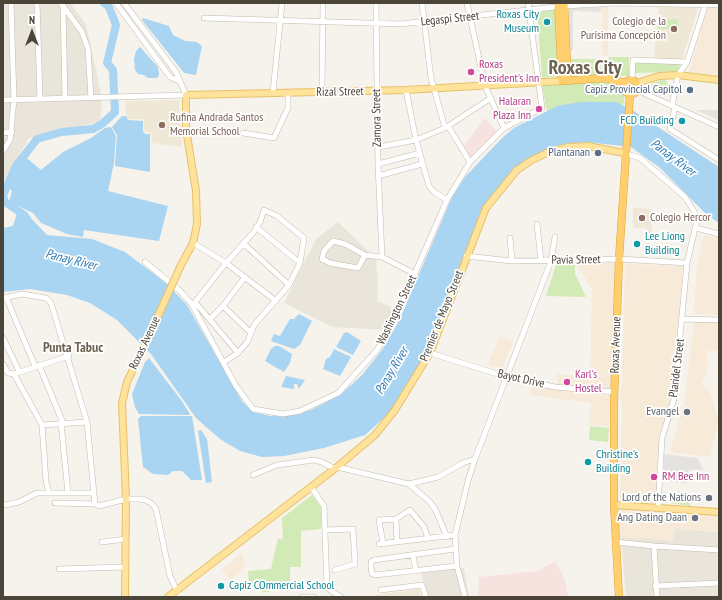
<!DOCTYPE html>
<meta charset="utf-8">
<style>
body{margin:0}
#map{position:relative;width:722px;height:600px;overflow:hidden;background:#f6f3ec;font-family:"PT Sans Narrow",sans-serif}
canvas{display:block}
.frame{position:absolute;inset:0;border:4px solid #4b4439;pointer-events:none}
.north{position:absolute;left:12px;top:12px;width:40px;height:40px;-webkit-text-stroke:3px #fff;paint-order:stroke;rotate:0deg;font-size:11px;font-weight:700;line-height:16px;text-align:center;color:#4b4439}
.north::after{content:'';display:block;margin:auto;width:14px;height:18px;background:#4b4439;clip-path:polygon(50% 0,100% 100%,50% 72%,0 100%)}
</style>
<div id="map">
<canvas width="722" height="600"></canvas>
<div class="frame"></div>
<div class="north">N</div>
</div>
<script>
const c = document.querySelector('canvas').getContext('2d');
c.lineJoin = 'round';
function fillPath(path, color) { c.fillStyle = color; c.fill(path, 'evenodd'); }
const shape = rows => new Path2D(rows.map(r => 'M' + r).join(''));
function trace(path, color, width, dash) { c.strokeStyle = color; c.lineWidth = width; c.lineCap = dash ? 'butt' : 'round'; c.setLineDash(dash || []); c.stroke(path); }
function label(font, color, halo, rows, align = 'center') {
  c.font = font + ' "PT Sans Narrow",sans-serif'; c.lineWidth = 3.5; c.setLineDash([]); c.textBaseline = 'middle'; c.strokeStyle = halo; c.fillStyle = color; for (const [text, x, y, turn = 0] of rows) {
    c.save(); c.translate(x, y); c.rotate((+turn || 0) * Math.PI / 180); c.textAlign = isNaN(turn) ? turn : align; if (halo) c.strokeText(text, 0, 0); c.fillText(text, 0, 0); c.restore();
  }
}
fillPath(shape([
 [3,3,70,3,86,24,102,99,100,122,29,138,3,183],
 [338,222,376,259,378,284,377,301,396,309,386,330,333,327,284,303,316,239],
 [620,525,719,532,719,597,626,597],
 [464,568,469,597,428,597,421,572]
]), '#eae5da');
fillPath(shape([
 [709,3,719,3,719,75,689,72],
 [602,6,608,6,608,56,602,56],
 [704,235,719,238,719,315,694,314,697,267],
 [575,262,615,263,613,389,557,384,557,374,590,377,592,289],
 [625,264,683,266,675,362,669,412,659,435,656,504,620,502,622,402,620,401,622,380],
 [694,321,719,322,719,351,707,351,708,365,702,384,710,393,719,421,709,457,670,452,682,410,684,407],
 [499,336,513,341,502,369,488,365],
 [532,385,611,397,609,426,589,425,591,403,530,395],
 [619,508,719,514,719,531,675,529,673,541,620,537],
 [242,553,245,566,230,581,222,569]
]), '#f7ead8');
fillPath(shape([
 [659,6,698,8,682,60,654,58],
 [179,100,182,147,152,143,151,133,144,131,144,119,128,119,126,116,125,101],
 [633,208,651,209,652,233,646,233,646,228,633,228],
 [419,589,421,597,370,596]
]), '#efe8d6');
fillPath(shape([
 [485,118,497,132,471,159,463,147],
 [555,561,565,579,568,597,478,597,479,577,538,571]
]), '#f6e3e0');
fillPath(shape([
 [556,9,559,76,542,78,537,10],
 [658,19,678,19,678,29,658,29],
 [609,57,629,57,629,76,609,76],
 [570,59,600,59,601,76,570,77],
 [634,62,680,64,678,72,634,73],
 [607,80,622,85,625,95,623,106,616,102,557,106,547,111,542,86,557,83],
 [661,80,665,80,668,84,666,94,661,94,650,87,653,83],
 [556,265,575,265,575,274,586,297,546,296],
 [590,426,609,428,608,442,589,440],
 [671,492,675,492,675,499,690,501,690,506,671,503],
 [312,495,321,507,321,529,301,531,301,567,290,567,290,586,263,593,260,587,249,587,248,571,271,569,278,538,283,540,282,518]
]), '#d2eab5');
fillPath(shape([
 [601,7,601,12,573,11,573,50,569,50,569,8],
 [695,110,719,110,719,121,719,120],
 [664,454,698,458,703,470,689,470,687,483,664,481]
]), '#e5e3e0');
fillPath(shape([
 [143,18,169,26,173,35,185,41,197,42,202,46,196,75,184,73,181,69,142,20],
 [140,47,158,67,159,75,157,78,148,78,144,75,138,74,135,70,134,59,136,51],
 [581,102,616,102,632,110,719,167,719,223,706,214,659,167,631,147,586,142,568,144,546,151,523,161,505,179,486,203,423,361,394,409,365,435,324,448,284,456,262,457,240,451,220,439,196,418,151,354,117,320,90,303,67,295,30,289,3,292,3,228,13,226,17,213,24,211,47,235,92,239,125,252,166,283,187,305,242,401,253,412,270,416,289,415,311,410,340,395,362,375,382,350,400,319,452,197,465,177,502,138,514,128,557,106],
 [122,116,126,116,128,120,143,121,143,131,145,134,150,134,150,172,115,166,117,135,112,127],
 [111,127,116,136,114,163,108,191,168,206,159,241,84,230,83,237,67,234,41,223,33,213,9,202,12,191,9,187,8,182,23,155,41,170,63,152,91,138,105,128],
 [299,314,312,321,300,345,294,349,271,341,274,334,280,336,290,319,294,319],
 [347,332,361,341,353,355,336,347,344,333],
 [275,346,279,346,292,354,290,363,284,372,265,361,271,349],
 [334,349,351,357,340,376,323,369,326,359,330,357],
 [149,358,181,400,190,414,189,415,139,414,135,407,132,394,145,362],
 [286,376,305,380,299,389,297,384,294,384,294,389,281,387],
 [141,416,192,416,202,480,191,480,182,471,173,471,168,475,153,474,143,467,138,419],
 [201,430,207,439,212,482,206,483,198,431]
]), '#a9d4f2');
trace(shape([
 [3,195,16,166,37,139,62,132,93,129,102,124,115,112,113,70,107,63,116,25,109,7,104,3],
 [3,196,5,202,24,215,27,219]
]), '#a9d4f2', 8);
const minor = shape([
 [37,3,40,99],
 [61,3,82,32,88,49,91,98],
 [116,3,170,77,179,81],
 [376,3,378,164,382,257],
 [422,3,431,78,445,128],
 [467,3,485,86,504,128],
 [63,6,65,98],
 [204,18,400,24,564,6,617,3,719,5],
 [632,80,633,60,687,62],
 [406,90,416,140,429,186,434,192,447,200],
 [637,90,719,127],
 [273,92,282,3],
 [322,92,323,3],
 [3,100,186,95,176,72,124,3],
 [672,106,678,75,687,62,706,3],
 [675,107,670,129,719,160],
 [448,126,470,162],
 [3,133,12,132],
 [243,133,274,138,288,108,288,93],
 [379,147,416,140,445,128,491,98],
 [3,151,10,140,14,100,11,3],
 [624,153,640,158,685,197,695,213,697,220,687,263,674,399,662,438,658,508],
 [378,164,420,153],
 [378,176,422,164],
 [537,224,541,261],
 [256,227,300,263],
 [696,228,719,234],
 [510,238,512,261],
 [193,243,226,263,276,301],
 [243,243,289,285],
 [365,255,358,268,330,263,322,259,324,251,333,241,345,244,365,255,382,257,415,274],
 [466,256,512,261,619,259,687,263],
 [145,262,180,291,191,303,236,386,253,409,283,414,300,411,338,393,377,350,395,319,447,200,470,162,504,128,542,108,528,3],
 [6,297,35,366],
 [3,298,22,294,46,298,51,303,87,422,95,504,99,506,126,499,138,499,146,500,152,504,156,509,170,576,177,591],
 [210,319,223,306],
 [683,319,719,320],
 [3,338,19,371],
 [238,353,195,302,226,263,253,233,260,222,264,210,277,216,304,238,300,263,289,285,254,325,251,333,223,306,245,277],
 [430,353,507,377,555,387,615,392],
 [224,362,238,353,248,341,251,333],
 [3,364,8,373,14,374,69,356],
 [39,365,63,423],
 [14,374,42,425,46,481,49,493],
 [61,423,68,493],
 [42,425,87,422],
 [337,467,409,484,438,477,463,463,475,459],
 [253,475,277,465,314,460,322,462,335,469],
 [409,484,430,502,436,511,447,537],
 [311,487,324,506,327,588,341,597],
 [55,503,95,504],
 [5,505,19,502,37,493,94,493],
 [396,519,397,542],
 [325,530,353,529,355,564,335,570],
 [102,542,126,539],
 [615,542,654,546,719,550],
 [379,544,455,535],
 [383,544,379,520,396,519,410,510,424,527,428,538],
 [654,546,657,597],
 [455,549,374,560,371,562,371,567,372,574,375,575,457,566],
 [413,556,416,571],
 [59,569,125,567],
 [655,586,719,583],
 [381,590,422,585,426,597],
 [302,597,313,597],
 [465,597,457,566,455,535,468,481,475,459,551,261,555,237]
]);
const major = shape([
 [637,83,659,76,678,75,719,80],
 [181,265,193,243,197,224,196,191,186,129,186,95,406,90,562,81],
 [614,505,719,512],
 [125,597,126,499,122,403,127,382,144,347],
 [168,597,337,467,375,435,395,410,430,353,486,208,517,170,532,160,549,152,568,147,588,146,624,153]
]);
const highway = shape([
 [558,3,562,81,605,78,626,83],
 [564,3,568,81],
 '624 87a7 7 0 1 1 14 0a7 7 0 1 1-14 0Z',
 [619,597,614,505,614,402,619,259,630,94]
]);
trace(minor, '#c2bbae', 6);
trace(major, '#e6c16a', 8);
trace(highway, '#e0a43c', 8);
trace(minor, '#fff', 5);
trace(major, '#ffe39c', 6);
trace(highway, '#ffcf6e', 7);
const majorBridge = shape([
 [144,347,181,265]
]);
trace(majorBridge, '#e6c16a', 8, []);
trace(majorBridge, '#ffe39c', 6);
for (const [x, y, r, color] of [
 [547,22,4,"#0f9aa8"],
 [674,29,4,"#8d6e63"],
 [471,72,4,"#d1479c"],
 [690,90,4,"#5c6f8a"],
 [539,109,4,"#d1479c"],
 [682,121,4,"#0f9aa8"],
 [162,125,4,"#8d6e63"],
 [598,153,4,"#5c6f8a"],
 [642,218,4,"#8d6e63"],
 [637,244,4,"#0f9aa8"],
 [567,382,4,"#d1479c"],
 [687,412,4,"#6b7280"],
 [588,462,4,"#0f9aa8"],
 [654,477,4,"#d1479c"],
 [709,498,4,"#6b7280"],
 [695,518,4,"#6b7280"],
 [221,586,4,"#0f9aa8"]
]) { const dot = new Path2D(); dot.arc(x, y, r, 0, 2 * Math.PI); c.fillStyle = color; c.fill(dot); trace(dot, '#fff', 1.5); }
label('12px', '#0d838f', '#fff', [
 ["Roxas City",539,15,"right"],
 ["Museum",539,29,"right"],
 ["FCD Building",674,121,"right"],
 ["Lee Liong",645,237],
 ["Building",645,251],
 ["Christine's",596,455],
 ["Building",596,469],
 ["Capiz COmmercial School",229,586]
], 'left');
label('12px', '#4b4439', '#fff', [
 ["Legaspi Street",450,19,-6],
 ["Rizal Street",340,92,-1],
 ["Zamora Street",377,118,-91],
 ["Pavia Street",576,260,-1],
 ["Washington Street",397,310,-64],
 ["Premier de Mayo Street",442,316,-68],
 ["Roxas Avenue",145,343,-65],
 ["Roxas Avenue",616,345,-88],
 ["Plaridel Street",677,368,-83],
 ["Bayot Drive",521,379,13]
]);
label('12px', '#785e54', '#fff', [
 ["Colegio de la",666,22,"right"],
 ["Purisima Concepción",666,36,"right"],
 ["Rufina Andrada Santos",170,118],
 ["Memorial School",170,132],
 ["Colegio Hercor",650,218]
], 'left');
label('12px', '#b23c85', '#fff', [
 ["Roxas",479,65],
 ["President's Inn",479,79],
 ["Halaran",531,102,"right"],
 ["Plaza Inn",531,116,"right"],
 ["Karl's",575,375],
 ["Hostel",575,389],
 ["RM Bee Inn",662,477]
], 'left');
label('12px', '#4e5e75', '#fff', [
 ["Capiz Provincial Capitol",682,90],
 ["Plantanan",590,153]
], 'right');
label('12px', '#5b616d', '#fff', [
 ["Evangel",679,412],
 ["Lord of the Nations",701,498],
 ["Ang Dating Daan",687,518]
], 'right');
label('italic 13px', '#2e7ab2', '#fff', [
 ["Panay River",673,158,37],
 ["Panay River",71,260,14],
 ["Panay River",392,371,-59]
]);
label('bold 14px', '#6e6250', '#fff', [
 ["Punta Tabuc",73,348]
]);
label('bold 20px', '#6e6250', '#fff', [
 ["Roxas City",585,68]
]);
</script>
